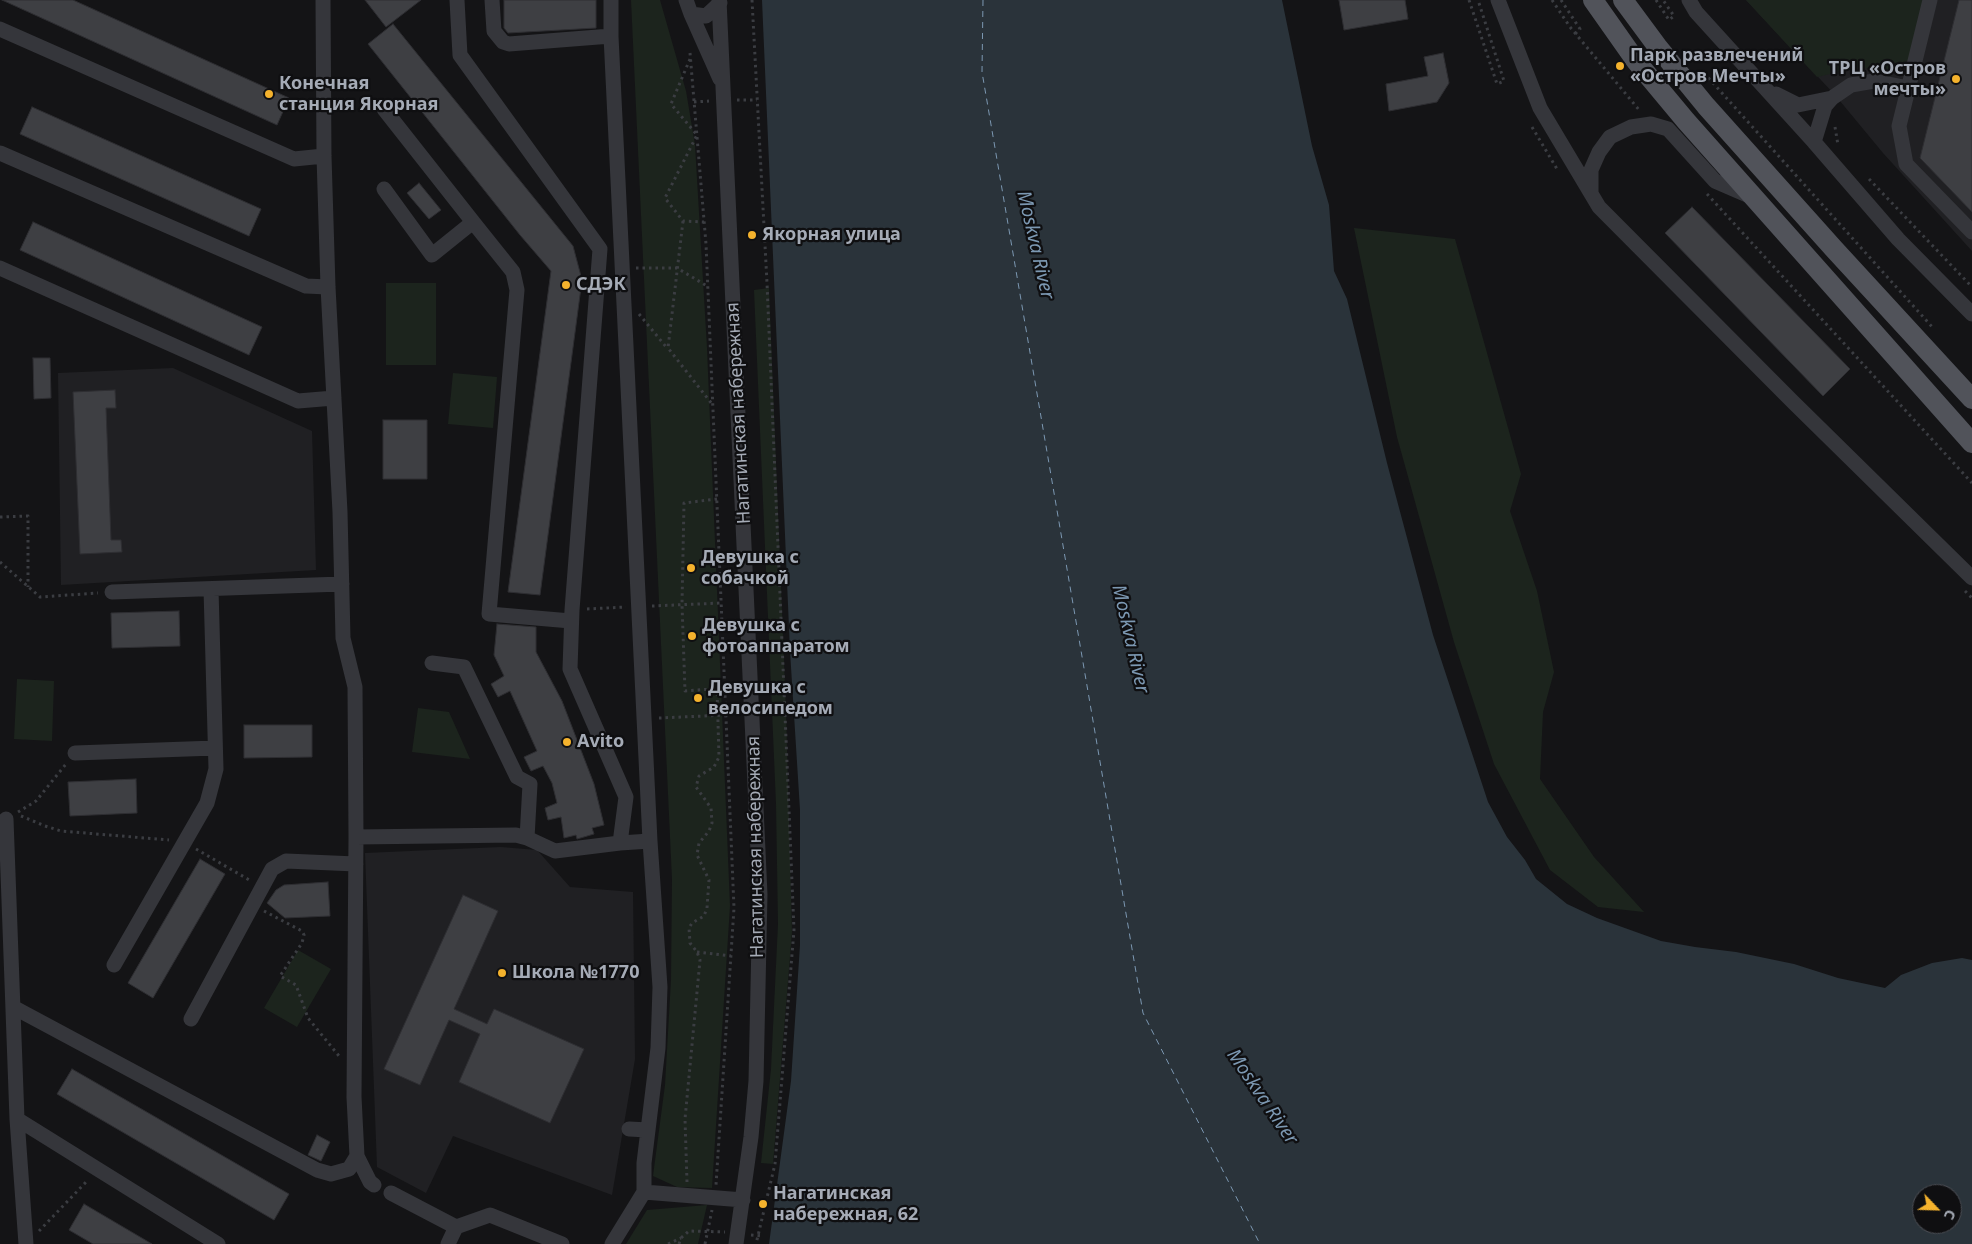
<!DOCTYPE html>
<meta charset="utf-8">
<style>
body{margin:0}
#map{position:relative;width:1972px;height:1244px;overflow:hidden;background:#141416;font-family:"Noto Sans",sans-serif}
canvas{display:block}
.north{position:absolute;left:1912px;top:1184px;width:50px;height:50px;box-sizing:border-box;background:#0f0f11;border:1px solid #4b4d53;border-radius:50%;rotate:114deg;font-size:14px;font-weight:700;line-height:20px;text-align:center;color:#a5abb6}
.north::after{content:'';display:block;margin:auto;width:18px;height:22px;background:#f4b22d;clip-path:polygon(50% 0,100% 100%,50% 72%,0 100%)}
</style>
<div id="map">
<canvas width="1972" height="1244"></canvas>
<div class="north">С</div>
</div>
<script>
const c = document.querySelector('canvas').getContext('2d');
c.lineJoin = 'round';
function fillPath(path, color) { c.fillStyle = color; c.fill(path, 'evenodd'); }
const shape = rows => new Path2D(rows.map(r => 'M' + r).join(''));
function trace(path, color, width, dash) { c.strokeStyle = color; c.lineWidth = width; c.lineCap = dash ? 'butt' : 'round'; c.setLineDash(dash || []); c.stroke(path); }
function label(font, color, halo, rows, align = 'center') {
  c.font = font + ' "Noto Sans",sans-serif'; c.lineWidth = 4.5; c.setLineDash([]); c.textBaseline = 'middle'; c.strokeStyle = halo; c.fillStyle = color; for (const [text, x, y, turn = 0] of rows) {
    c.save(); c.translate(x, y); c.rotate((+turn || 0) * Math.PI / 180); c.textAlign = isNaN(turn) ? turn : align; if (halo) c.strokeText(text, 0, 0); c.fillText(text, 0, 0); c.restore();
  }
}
fillPath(shape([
 [1746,0,1972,0,1972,251,1883,153,1835,95],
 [173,368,312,431,316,570,61,585,58,373],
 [501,847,537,850,570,887,633,892,635,1059,612,1195,453,1136,426,1193,377,1167,365,853]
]), '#202023');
fillPath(shape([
 [631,0,660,0,686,91,695,145,707,348,730,906,712,1188,677,1187,653,1176,665,1085,671,980,672,879],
 [1746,0,1926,0,1912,58,1891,69,1856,68,1817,77],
 [1354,228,1455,239,1521,474,1510,511,1537,591,1554,672,1543,712,1540,779,1594,857,1644,912,1598,907,1550,870,1494,764,1454,642,1397,437],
 [386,283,436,283,436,365,386,365],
 [769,288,786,712,792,932,773,1164,761,1163,771,1069,778,924,776,804,754,290],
 [453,373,497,377,493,428,448,424],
 [17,679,54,681,52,741,14,739],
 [418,708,449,712,470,759,412,752],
 [298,950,331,969,297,1027,264,1008],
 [707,1205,698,1244,626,1244,647,1210]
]), '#1c241d');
fillPath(shape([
 [762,0,1282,0,1312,146,1329,205,1334,271,1347,299,1387,463,1433,635,1488,802,1507,837,1525,860,1536,879,1567,904,1597,918,1661,941,1695,947,1736,952,1794,964,1838,978,1885,988,1901,975,1932,963,1962,958,1972,960,1972,1244,769,1244,791,1081,800,945,800,810,790,651],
 [1922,1194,1952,1194,1952,1224,1922,1224]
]), '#2a333a');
trace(shape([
 [983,0,982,72,1143,1013,1260,1244]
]), '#7c98b2', 1, [6, 5]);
const building = shape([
 [2,0,73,0,289,98,277,125,2,0],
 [365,0,421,0,386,27,365,0],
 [504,0,596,0,596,28,508,33,504,28,504,0],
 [1339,0,1405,0,1408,19,1344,30,1339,0],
 [1959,0,1972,0,1972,212,1920,158,1959,0],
 [393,24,573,246,582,280,540,595,508,592,551,271,520,235,368,44,393,24],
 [1443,53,1449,83,1437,102,1389,111,1386,84,1428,76,1424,57,1443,53],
 [32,107,261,209,249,236,20,134,32,107],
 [419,183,441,210,429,219,407,193,419,183],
 [1692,207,1850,369,1823,396,1665,233,1692,207],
 [33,222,262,327,249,355,20,250,33,222],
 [33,358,50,358,51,398,34,399,33,358],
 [115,390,116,408,106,408,111,540,121,540,122,552,80,554,73,392,115,390],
 [383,420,427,420,427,479,383,479,383,420],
 [179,611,180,646,112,648,111,613,179,611],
 [497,624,536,627,536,652,562,701,594,784,604,825,592,828,594,834,577,839,576,835,564,838,561,817,548,820,545,808,557,803,552,783,543,766,531,771,524,757,537,751,510,691,498,697,491,684,504,676,494,655,497,624],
 [244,725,312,725,312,757,244,758,244,725],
 [136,779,137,813,70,816,68,782,136,779],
 [200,859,225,874,153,998,128,983,200,859],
 [328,882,330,916,285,918,267,903,276,890,284,885,328,882],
 [463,895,498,911,454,1009,487,1024,494,1009,584,1049,550,1123,459,1082,480,1034,449,1020,420,1085,384,1069,463,895],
 [72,1069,289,1194,274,1220,57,1094,72,1069],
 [317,1135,330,1142,321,1161,308,1155,317,1135],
 [84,1204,152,1244,93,1244,69,1230,84,1204]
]);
fillPath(building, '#3e3f43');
trace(building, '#2e2e32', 1);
trace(shape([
 [752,0,767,283,794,930,775,1164,756,1244],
 [1469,0,1497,84,1504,81,1478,0],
 [1552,0,1570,27,1640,111],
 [1561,0,1580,29,1575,34],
 [1656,0,1669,20,1674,16,1663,0],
 [690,53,706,244,734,908,716,1185],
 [690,59,671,104,697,135,665,198,683,221,704,222],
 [1704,73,1934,329],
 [737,100,757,100],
 [694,102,709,101],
 [1532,127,1557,169],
 [1835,127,1838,145],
 [1869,179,1972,287],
 [1707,194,1972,483],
 [683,221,668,348,712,404],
 [636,268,677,268,707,286],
 [639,314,667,348],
 [717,499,684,503,682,604,685,691,725,688],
 [0,517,28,516,28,587],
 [0,562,40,597,98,593],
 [1965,591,1972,598],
 [652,606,721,603],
 [587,609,626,607],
 [659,718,726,715],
 [18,812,36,801,66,764],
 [21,816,45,826,61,831,169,840],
 [196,849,251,881],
 [264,911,302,931,304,935,302,943,280,976,296,985,308,1018,339,1056],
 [697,952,731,956],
 [687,1182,685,1119,700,960,697,952,690,943,689,928,692,923,704,916,707,908,709,880,697,855,699,843,709,831,712,823,711,808,696,787,699,776,714,767,719,757,717,688],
 [39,1231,88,1180],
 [751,1235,763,1236],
 [668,1244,681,1238],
 [679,1244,681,1238,689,1231,725,1232],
 [705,1244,712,1210]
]), '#3b3d42', 3, [2.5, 4]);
trace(shape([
 [323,0,324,156,328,287,340,512,343,638,355,687,356,837,516,835,527,838,555,851,620,843,626,797,570,669,572,610,600,249,460,55,457,0],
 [492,0,494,31,503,42,509,44,611,36],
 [611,0,611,36,650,841,620,843],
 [686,0,691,14,720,79],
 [719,0,760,894,756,1081,751,1137,736,1244],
 [1498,0,1540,108,1599,207,1793,402,1972,578],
 [1689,0,1696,12,1814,142,1898,239,1972,314],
 [1930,0,1899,126,1906,164,1972,232],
 [691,14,706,16,720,3],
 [0,29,294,159,324,156],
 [1776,94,1798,105,1832,98],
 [384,109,473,222],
 [1814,142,1825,106,1832,98,1851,85,1874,81,1908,88],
 [0,153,306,286,328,287],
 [384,189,432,255,473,222,513,272,517,290,489,614,571,621],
 [1591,192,1591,170,1599,152,1610,137,1631,127,1651,124,1668,129,1715,181,1752,197],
 [0,268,298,401,334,398],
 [112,592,342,584],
 [432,663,464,667,517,777,530,784,527,838],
 [75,753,215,748],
 [6,819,17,1119,26,1244],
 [114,965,207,803,216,769,211,589],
 [13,1007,317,1170,331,1174,349,1169,357,1156,354,1097,356,837],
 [191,1019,272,869,286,861,356,864],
 [17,1119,218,1244],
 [629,1129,648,1130],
 [357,1156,370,1182,374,1185],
 [644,1192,644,1163,658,1048,660,987,650,841],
 [391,1193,456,1227],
 [448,1244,456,1227,490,1215,562,1244],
 [612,1244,644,1192,743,1200]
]), '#35363b', 15);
trace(shape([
 [1593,0,1636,61,1686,121,1972,443],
 [1623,0,1657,46,1706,106,1834,249,1972,399]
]), '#51535a', 20);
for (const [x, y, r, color] of [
 [1620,66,5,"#f4b22d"],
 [1956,79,5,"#f4b22d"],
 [269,94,5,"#f4b22d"],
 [752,235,5,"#f4b22d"],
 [566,285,5,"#f4b22d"],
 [691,568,5,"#f4b22d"],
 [692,636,5,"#f4b22d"],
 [698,698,5,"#f4b22d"],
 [567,742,5,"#f4b22d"],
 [502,973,5,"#f4b22d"],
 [763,1204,5,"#f4b22d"]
]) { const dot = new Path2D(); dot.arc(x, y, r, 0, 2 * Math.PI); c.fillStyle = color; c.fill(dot); trace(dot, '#0f0f11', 2); }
label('bold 18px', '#a5abb6', '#0f0f11', [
 ["Парк развлечений",1630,56],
 ["«Остров Мечты»",1630,77],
 ["ТРЦ «Остров",1946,69,"right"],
 ["мечты»",1946,90,"right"],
 ["Конечная",279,84],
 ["станция Якорная",279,105],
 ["Якорная улица",762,235],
 ["СДЭК",576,285],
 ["Девушка с",701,558],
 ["собачкой",701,579],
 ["Девушка с",702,626],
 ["фотоаппаратом",702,647],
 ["Девушка с",708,688],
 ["велосипедом",708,709],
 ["Avito",577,742],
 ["Школа №1770",512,973],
 ["Нагатинская",773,1194],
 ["набережная, 62",773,1215]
], 'left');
label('18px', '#a5abb6', '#0f0f11', [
 ["Нагатинская набережная",739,413,-93],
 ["Нагатинская набережная",756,847,-91]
]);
label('italic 19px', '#7c98b2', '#0f0f11', [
 ["Moskva River",1035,245,77],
 ["Moskva River",1130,639,77],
 ["Moskva River",1262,1097,56]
]);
</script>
